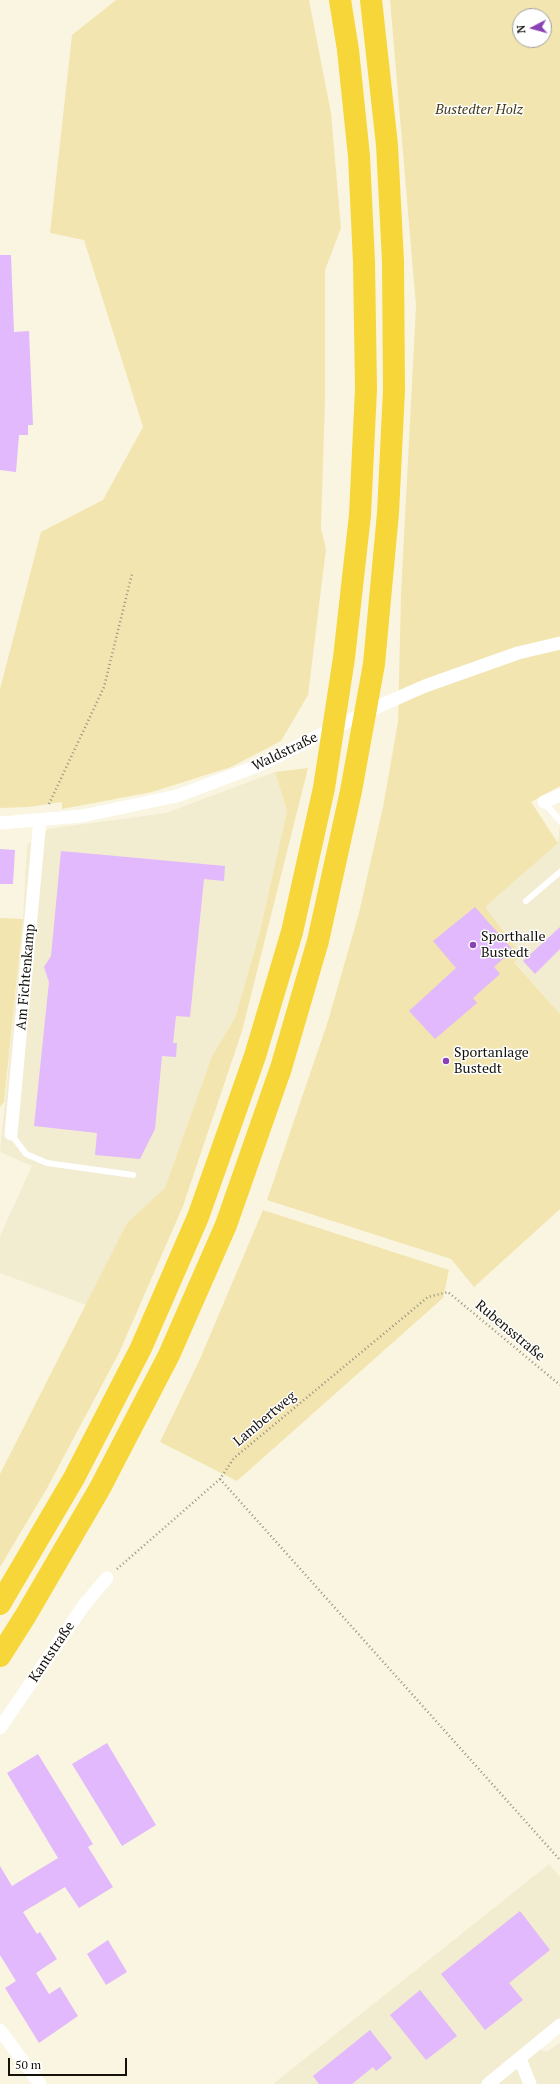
<!DOCTYPE html>
<meta charset="utf-8">
<style>
body{margin:0}
#map{position:relative;width:560px;height:2084px;overflow:hidden;background:#faf5e1;font-family:"PT Serif",serif}
canvas{display:block}
.north{position:absolute;left:512px;top:8px;width:40px;height:40px;box-sizing:border-box;background:#fff;border:1px solid #a1a09d;border-radius:50%;rotate:264deg;font-size:11px;font-weight:700;line-height:16px;text-align:center;color:#13110a}
.north::after{content:'';display:block;margin:auto;width:14px;height:18px;background:#8a41b4;clip-path:polygon(50% 0,100% 100%,50% 72%,0 100%)}
.scale{position:absolute;left:8px;top:2058px;width:119px;height:18px;box-sizing:border-box;border:2px solid #13110a;border-top:0;padding-left:5px;font-size:12px;line-height:14px;white-space:nowrap;color:#13110a;-webkit-text-stroke:3px #fff;paint-order:stroke}
</style>
<div id="map">
<canvas width="560" height="2084"></canvas>
<div class="north">N</div>
<div class="scale">50 m</div>
</div>
<script>
const c = document.querySelector('canvas').getContext('2d');
c.lineJoin = 'round';
function fillPath(path, color) { c.fillStyle = color; c.fill(path, 'evenodd'); }
const shape = rows => new Path2D(rows.map(r => 'M' + r).join(''));
function trace(path, color, width, dash) { c.strokeStyle = color; c.lineWidth = width; c.lineCap = dash ? 'butt' : 'round'; c.setLineDash(dash || []); c.stroke(path); }
function label(font, color, halo, rows, align = 'center') {
  c.font = font + ' "PT Serif",serif'; c.lineWidth = 3; c.setLineDash([]); c.textBaseline = 'middle'; c.strokeStyle = halo; c.fillStyle = color; for (const [text, x, y, turn = 0] of rows) {
    c.save(); c.translate(x, y); c.rotate((+turn || 0) * Math.PI / 180); c.textAlign = isNaN(turn) ? turn : align; if (halo) c.strokeText(text, 0, 0); c.fillText(text, 0, 0); c.restore();
  }
}
fillPath(shape([
 [275,772,287,811,259,935,235,1018,212,1056,165,1189,127,1223,86,1305,0,1273,0,1236,32,1166,0,1152,23,919,27,845,48,829,166,813],
 [560,823,560,1014,514,961,484,907,558,843],
 [549,1864,560,1877,560,2018,532,2046,546,2052,560,2043,560,2084,273,2084]
]), '#f2ecd0');
fillPath(shape([
 [116,0,309,0,331,113,341,228,325,270,325,399,321,528,326,549,308,695,281,741,231,767,152,792,62,809,62,802,29,807,0,808,0,689,41,532,103,500,143,427,84,240,50,233,72,35],
 [390,0,560,0,560,786,531,802,558,843,485,907,521,955,514,962,560,1014,560,1209,474,1287,451,1259,267,1200,328,1021,359,913,383,807,398,722,401,594,416,306],
 [520,16,544,16,544,40,520,40],
 [308,768,242,1031,183,1206,119,1353,46,1490,0,1567,0,1474,127,1223,165,1188,212,1056,235,1018,259,935,287,811,275,772],
 [0,918,23,919,4,1102,0,1107],
 [263,1210,449,1270,443,1298,237,1481,160,1442,200,1359]
]), '#f2e5af');
fillPath(shape([
 [0,255,11,255,14,332,29,331,33,425,28,425,28,435,19,435,16,472,0,470],
 [0,849,15,850,13,884,0,884],
 [61,851,225,866,224,881,204,879,190,1017,176,1016,173,1043,177,1043,176,1057,162,1056,155,1129,140,1159,95,1155,97,1133,34,1126,49,982,44,967,51,956],
 [475,907,513,950,494,967,500,974,473,998,477,1003,435,1039,409,1011,456,968,433,941],
 [560,927,560,949,535,974,523,961],
 [107,1743,156,1825,122,1846,72,1764],
 [38,1754,93,1844,88,1847,113,1887,79,1908,65,1887,23,1912,37,1934,40,1932,57,1959,36,1973,49,1994,60,1987,78,2016,39,2043,5,1988,16,1981,0,1955,0,1866,12,1886,58,1858,7,1773],
 [520,1911,550,1950,509,1983,523,2000,485,2030,441,1974],
 [108,1940,127,1972,106,1985,87,1954],
 [420,1990,457,2036,426,2060,390,2015],
 [370,2030,392,2058,376,2071,373,2067,352,2084,319,2084,313,2076]
]), '#e1b9fc');
trace(shape([
 [49,804,104,687,132,574],
 [220,1479,560,1860],
 [117,1569,220,1479,234,1458,428,1297,448,1292,560,1385]
]), '#949082', 2.5, [1, 3]);
trace(shape([
 [544,802,560,821],
 [526,901,560,872],
 [11,1134,26,1154,47,1163,133,1175]
]), '#fff', 6);
trace(shape([
 [544,802,560,795],
 [0,823,82,816,177,796,260,765,368,711,425,686,518,653,560,643],
 [11,1134,40,820],
 [0,1728,84,1605,107,1578],
 [0,2030,40,2084],
 [520,2059,530,2084],
 [488,2084,560,2025]
]), '#fff', 13);
trace(shape([
 [0,1604,74,1478,141,1348,198,1217,255,1056,292,932,324,788,344,658,360,515,366,389,364,262,359,156,348,50,340,0],
 [0,1656,26,1615,100,1488,169,1355,226,1225,281,1068,318,941,351,791,374,664,388,513,394,390,393,261,387,145,371,0]
]), '#f7d63a', 22);
for (const [x, y, r, color] of [
 [473,945,4,"#8a41b4"],
 [446,1061,4,"#8a41b4"]
]) { const dot = new Path2D(); dot.arc(x, y, r, 0, 2 * Math.PI); c.fillStyle = color; c.fill(dot); trace(dot, '#fff', 1.5); }
label('italic 14px', '#403816', '#fff', [
 ["Bustedter Holz",479,110]
]);
label('14px', '#13110a', '#fff', [
 ["Waldstraße",285,752,-26],
 ["Am Fichtenkamp",26,977,-85],
 ["Rubensstraße",510,1331,40],
 ["Lambertweg",265,1419,-40],
 ["Kantstraße",52,1652,-56]
]);
label('14px', '#13110a', '#fff', [
 ["Sporthalle",481,937],
 ["Bustedt",481,953],
 ["Sportanlage",454,1053],
 ["Bustedt",454,1069]
], 'left');
</script>
